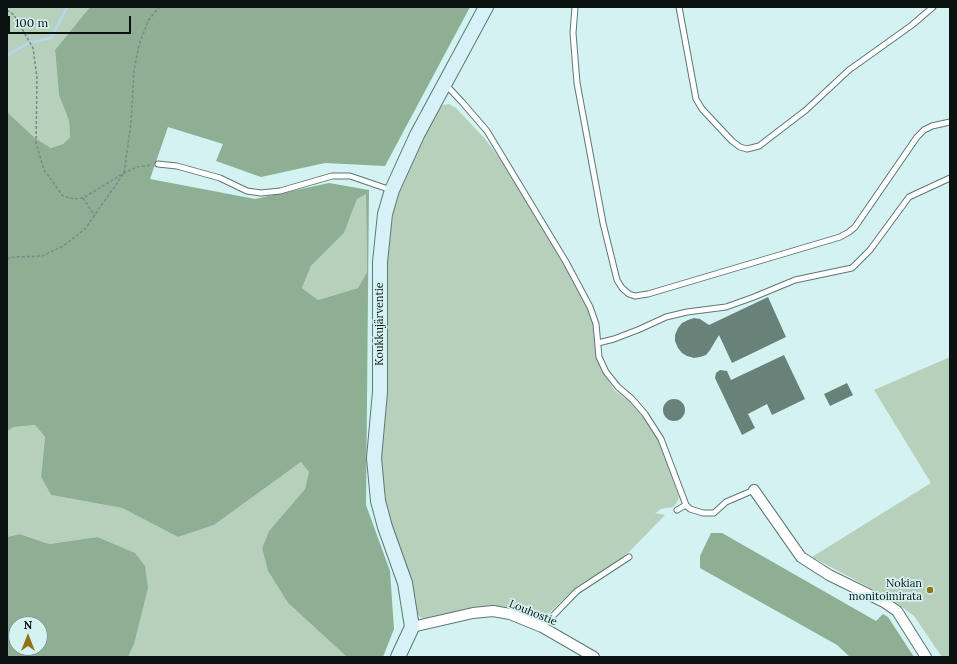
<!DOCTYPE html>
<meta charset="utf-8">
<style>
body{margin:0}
#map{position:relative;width:957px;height:664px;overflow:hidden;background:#d4f2f1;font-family:Lora,serif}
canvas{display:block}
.frame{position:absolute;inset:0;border:8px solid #071211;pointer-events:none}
.north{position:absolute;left:8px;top:616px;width:40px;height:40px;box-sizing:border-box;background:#d4f2f1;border:1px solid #829897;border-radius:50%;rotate:0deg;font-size:11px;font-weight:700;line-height:16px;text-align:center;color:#071211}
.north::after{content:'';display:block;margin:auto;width:14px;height:18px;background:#927117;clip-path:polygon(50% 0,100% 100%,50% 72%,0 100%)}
.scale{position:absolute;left:8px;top:16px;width:123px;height:18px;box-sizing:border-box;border:2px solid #071211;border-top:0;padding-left:5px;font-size:12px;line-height:14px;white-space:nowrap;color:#071211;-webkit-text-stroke:3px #d4f2f1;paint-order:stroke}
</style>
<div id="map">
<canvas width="957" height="664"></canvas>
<div class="frame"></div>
<div class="north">N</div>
<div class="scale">100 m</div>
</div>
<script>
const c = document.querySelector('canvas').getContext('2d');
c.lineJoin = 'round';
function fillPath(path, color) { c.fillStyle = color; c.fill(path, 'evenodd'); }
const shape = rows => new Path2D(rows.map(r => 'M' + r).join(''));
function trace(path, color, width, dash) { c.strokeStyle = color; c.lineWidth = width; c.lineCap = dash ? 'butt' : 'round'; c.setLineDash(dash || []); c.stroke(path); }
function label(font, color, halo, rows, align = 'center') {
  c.font = font + ' Lora,serif'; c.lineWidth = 3.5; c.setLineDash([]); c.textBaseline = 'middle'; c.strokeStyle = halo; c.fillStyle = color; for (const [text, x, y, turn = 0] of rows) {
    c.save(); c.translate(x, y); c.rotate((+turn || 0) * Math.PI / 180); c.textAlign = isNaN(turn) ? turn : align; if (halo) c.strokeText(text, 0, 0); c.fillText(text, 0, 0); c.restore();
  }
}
fillPath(shape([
 [7,7,90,7,55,50,59,95,69,121,70,137,63,144,51,148,35,138,7,112],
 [449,104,456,108,485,139,510,172,564,264,589,310,594,329,597,359,603,373,615,391,630,402,644,418,659,441,679,497,677,502,673,507,661,509,655,513,665,515,630,551,618,561,579,585,549,613,541,617,534,618,512,610,428,619,423,619,419,616,416,612,416,600,409,572,391,530,384,500,380,459,386,267,394,207,400,188,434,114,443,105],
 [366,193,367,272,358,288,318,300,302,288,311,266,344,233,357,199],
 [950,357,950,657,942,657,914,616,893,600,812,557,931,483,874,390],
 [35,425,45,437,41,477,51,495,122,508,178,537,214,525,301,462,310,472,305,489,269,531,262,548,268,571,288,603,347,657,128,657,134,644,97,537,49,544,21,534,7,537,7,431,14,427]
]), '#b6d0bb');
fillPath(shape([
 [90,7,470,7,385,166,325,163,261,177,216,161,223,144,168,127,150,179,255,199,329,183,369,190,366,505,390,571,394,629,383,657,347,657,288,603,268,571,262,548,269,531,305,489,309,472,301,462,214,525,178,537,122,508,51,495,41,477,45,437,35,425,14,427,7,431,7,112,35,138,51,148,63,144,70,137,69,121,59,95,55,50],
 [366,194,367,272,358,288,318,300,302,288,311,266,344,233,357,199],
 [711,533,722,533,876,621,883,614,888,617,914,657,850,657,837,645,700,568,700,556],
 [20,534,49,544,97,537,135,553,145,566,148,588,134,644,128,657,7,657,7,537],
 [16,624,40,624,40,648,16,648]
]), '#8eaf94');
trace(shape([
 [7,55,29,43,51,38,67,7]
]), '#b3d8f0', 2.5);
fillPath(shape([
 [768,297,786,337,732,363,719,335,710,350,706,355,700,357,694,358,687,356,682,353,678,348,675,341,675,335,678,328,682,323,688,320,694,318,700,319,709,325],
 [784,355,805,399,772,415,767,404,748,414,755,428,742,435,715,378,716,373,720,370,727,371,731,380],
 [847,383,853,395,830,406,824,394],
 '663 410a11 11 0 1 1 22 0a11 11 0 1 1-22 0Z'
]), '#698279');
const lane = shape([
 [575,7,573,33,577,83,603,223,617,280,622,288,629,294,635,296,648,294,840,237,849,232,855,227,917,137,924,130,932,126,950,122],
 [679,7,696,99,702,109,732,141,740,147,747,149,759,146,806,110,849,70,912,25,933,7],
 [446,85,462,102,487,131,566,262,590,307,596,324,599,357,606,372,618,387,632,399,645,414,661,439,686,505,690,509,703,513,714,513,726,502,754,490],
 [158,164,177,166,220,178,247,191,261,193,280,191,332,176,350,176,391,190],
 [598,343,614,339,640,329,666,317,687,312,726,307,754,297,795,280,852,268,870,250,909,197,950,178],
 [677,510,686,505],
 [542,627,577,591,629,557]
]);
const street = shape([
 [754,490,801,557,829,575,884,602,897,611,926,657],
 [412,627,473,613,493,611,510,614,542,627,594,657]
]);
const secondary = shape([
 [398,657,412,627,405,583,385,527,378,501,374,458,380,392,380,262,385,214,392,190,417,135,486,7]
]);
trace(lane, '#5d7776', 7);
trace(street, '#5d7776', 12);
trace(secondary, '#5d7776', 16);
trace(shape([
 [7,10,14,15,33,48,37,78,36,143,44,170,63,196,74,199,83,198,124,173,137,167,152,165],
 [83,198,95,216],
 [7,259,15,257,42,256,63,246,85,229,124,173,131,123,134,70,139,45,148,21,159,7]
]), '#768b8a', 1.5, [3, 2]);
trace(lane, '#fff', 5);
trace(street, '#fff', 10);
trace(secondary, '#d6f1f7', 14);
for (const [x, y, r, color] of [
 [930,590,4,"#927117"]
]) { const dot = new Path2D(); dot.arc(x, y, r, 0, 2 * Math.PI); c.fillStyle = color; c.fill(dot); trace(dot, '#d4f2f1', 1.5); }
label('11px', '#071211', '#d4f2f1', [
 ["Koukkujärventie",380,324,-90],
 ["Louhostie",533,613,22]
]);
label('11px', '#071211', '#d4f2f1', [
 ["Nokian",922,584],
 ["monitoimirata",922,597]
], 'right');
</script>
